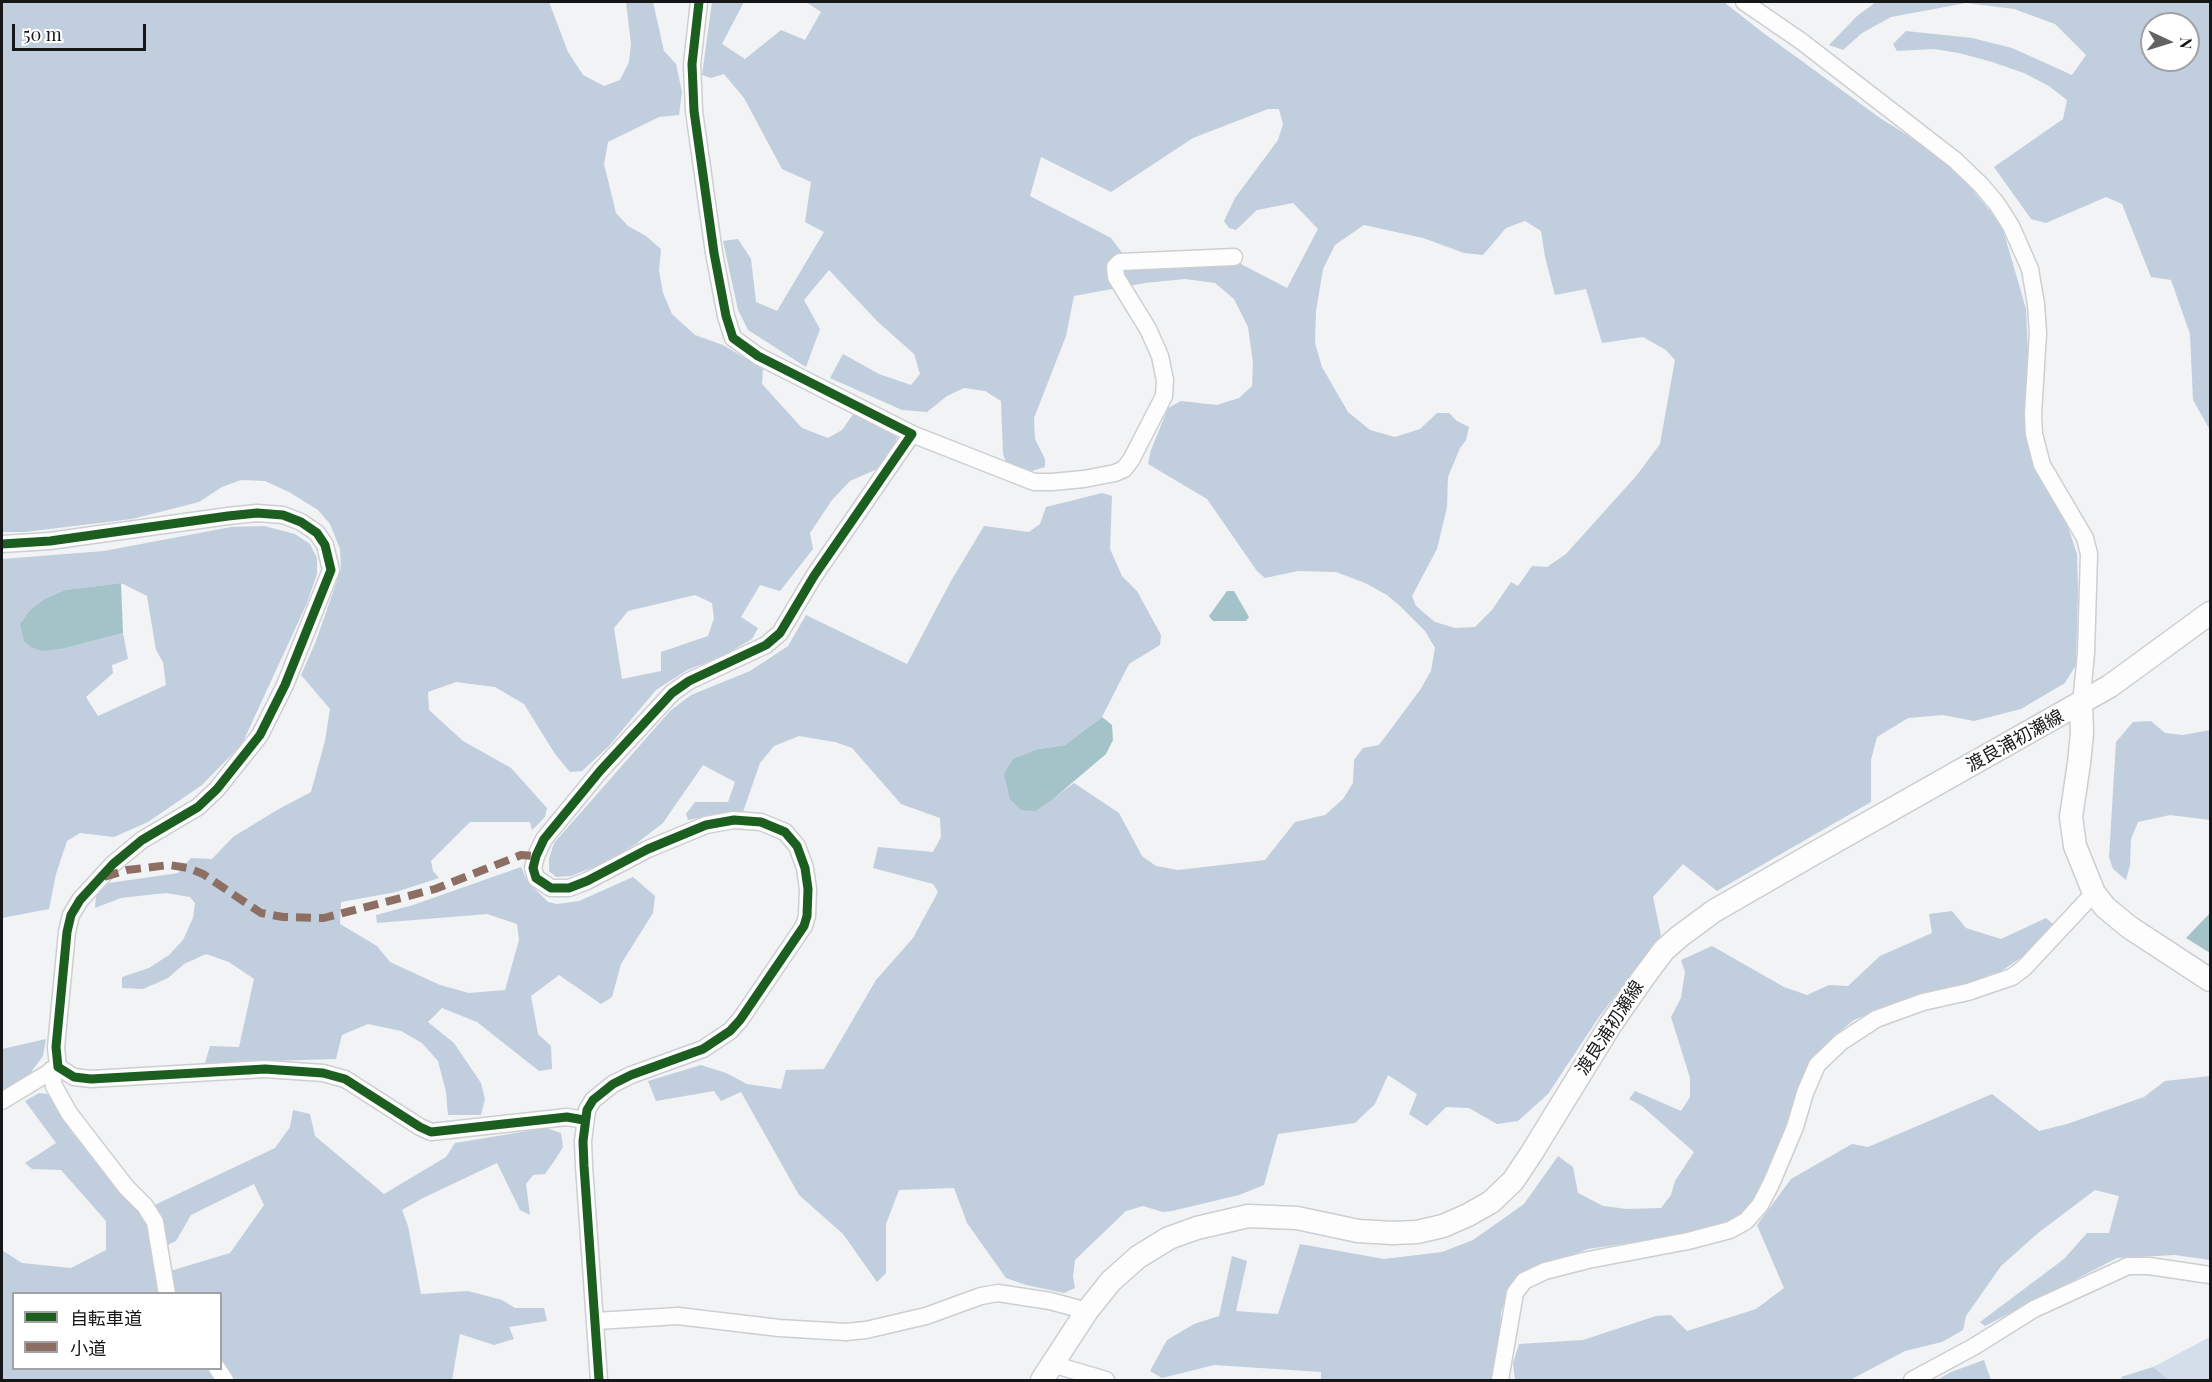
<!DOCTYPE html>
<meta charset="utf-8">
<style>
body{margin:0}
#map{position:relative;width:2212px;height:1382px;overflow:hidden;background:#f1f3f5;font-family:"Playfair Display","Noto Sans JP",serif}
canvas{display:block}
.frame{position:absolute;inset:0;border:3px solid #151618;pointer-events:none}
.legend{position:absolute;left:12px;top:1292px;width:210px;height:78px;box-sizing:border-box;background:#fff;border:2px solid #a1a2a3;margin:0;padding:8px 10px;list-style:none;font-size:18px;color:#151618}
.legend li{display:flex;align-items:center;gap:12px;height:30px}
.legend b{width:30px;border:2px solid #a1a2a3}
.north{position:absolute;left:2140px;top:12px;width:60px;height:60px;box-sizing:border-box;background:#fff;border:2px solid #a1a2a3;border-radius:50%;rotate:94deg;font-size:16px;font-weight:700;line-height:24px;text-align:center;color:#151618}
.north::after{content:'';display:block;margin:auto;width:21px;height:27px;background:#626365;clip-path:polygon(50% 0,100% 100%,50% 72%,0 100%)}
.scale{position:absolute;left:12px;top:24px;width:134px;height:27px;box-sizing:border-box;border:3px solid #151618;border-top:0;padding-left:8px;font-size:18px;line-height:21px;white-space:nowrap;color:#151618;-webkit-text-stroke:4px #fff;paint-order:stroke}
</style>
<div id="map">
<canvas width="2212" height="1382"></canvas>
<div class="frame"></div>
<ul class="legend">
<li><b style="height:8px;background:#1b5e20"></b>自転車道</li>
<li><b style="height:8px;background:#8d6e63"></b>小道</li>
</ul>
<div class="north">N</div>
<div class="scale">50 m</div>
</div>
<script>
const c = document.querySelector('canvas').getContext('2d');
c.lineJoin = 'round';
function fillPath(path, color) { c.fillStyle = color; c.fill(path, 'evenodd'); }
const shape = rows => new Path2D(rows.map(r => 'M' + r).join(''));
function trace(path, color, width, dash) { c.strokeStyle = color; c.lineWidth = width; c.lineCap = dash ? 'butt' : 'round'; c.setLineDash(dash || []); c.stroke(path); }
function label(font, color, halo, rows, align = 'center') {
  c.font = font + ' "Playfair Display","Noto Sans JP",serif'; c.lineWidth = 5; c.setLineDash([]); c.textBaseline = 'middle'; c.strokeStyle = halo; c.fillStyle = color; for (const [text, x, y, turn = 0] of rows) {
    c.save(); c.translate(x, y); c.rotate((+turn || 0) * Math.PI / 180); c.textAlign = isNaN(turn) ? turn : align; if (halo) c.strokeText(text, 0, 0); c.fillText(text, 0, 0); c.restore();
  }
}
fillPath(shape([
 [2210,1337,2210,1380,2169,1380,2153,1367]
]), '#d4deeb');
fillPath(shape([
 [2,2,549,2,568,52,583,75,604,86,620,80,629,62,631,44,626,2,653,2,664,51,676,64,682,92,679,115,659,117,608,142,604,164,616,213,628,226,646,236,661,249,659,270,663,293,672,314,695,335,723,345,763,369,762,384,802,428,828,438,842,430,854,413,898,434,891,455,875,470,850,481,832,500,810,533,813,549,780,591,760,585,741,617,758,628,752,639,723,656,687,670,656,690,608,747,582,771,570,772,555,754,524,704,495,687,456,682,428,692,429,710,463,741,511,768,547,808,545,817,532,830,530,822,470,822,431,861,433,871,439,878,396,892,341,902,340,924,377,946,390,962,440,985,469,993,505,990,519,940,517,924,487,914,377,923,376,915,413,905,521,867,527,881,548,902,557,904,579,901,633,877,655,896,653,913,621,964,612,997,601,1004,559,975,531,996,538,1034,551,1046,552,1069,539,1071,477,1022,442,1008,428,1022,454,1043,481,1083,485,1099,481,1115,448,1115,446,1092,438,1061,422,1043,401,1031,368,1024,342,1035,336,1059,205,1063,210,1046,239,1047,254,979,229,962,206,954,184,964,168,978,143,989,122,988,122,977,149,968,169,955,183,940,193,918,195,903,190,897,166,893,121,898,95,908,96,895,109,883,178,873,191,858,212,859,233,837,277,810,311,792,325,741,330,709,301,675,316,641,341,569,340,549,330,524,318,510,289,492,265,481,241,480,222,487,199,502,132,519,25,532,2,532],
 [695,595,712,603,714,618,708,636,661,652,661,671,622,679,614,628,628,611],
 [712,2,744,2,722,44,745,59,781,30,805,40,821,12,806,2,1724,2,1762,32,1880,118,1950,162,2002,226,2026,309,2033,460,2046,490,2061,506,2077,554,2078,592,2076,665,2065,683,2021,709,1974,721,1943,715,1908,718,1877,737,1871,760,1871,802,1717,891,1683,864,1653,897,1661,935,1599,1017,1548,1094,1518,1121,1497,1124,1469,1108,1446,1107,1427,1126,1409,1114,1417,1094,1388,1075,1375,1104,1355,1123,1278,1134,1264,1185,1239,1195,1172,1211,1163,1212,1143,1206,1126,1211,1075,1260,1073,1277,1075,1288,1064,1293,1026,1285,1006,1278,967,1223,954,1188,899,1190,886,1224,886,1273,877,1282,843,1234,799,1195,741,1092,721,1101,714,1091,656,1101,648,1081,701,1065,726,1073,747,1084,781,1089,786,1070,824,1069,876,980,913,938,938,892,933,884,873,868,878,847,933,852,941,837,940,818,901,804,852,748,835,742,799,736,774,746,760,763,743,812,726,813,688,820,686,814,695,802,728,802,735,782,703,765,663,823,637,843,609,861,571,876,556,877,549,871,549,859,554,843,670,711,691,695,750,671,788,646,806,615,907,664,951,581,984,526,1029,532,1040,524,1046,507,1102,493,1112,496,1110,549,1122,576,1137,591,1161,635,1160,645,1129,664,1102,717,1065,745,1039,749,1036,811,1074,783,1119,813,1142,856,1156,866,1178,870,1265,860,1295,822,1325,815,1343,799,1353,783,1354,760,1363,748,1379,745,1420,690,1431,671,1435,648,1425,631,1400,606,1387,595,1365,583,1336,572,1298,571,1265,578,1257,571,1207,499,1148,464,1151,450,1168,408,1181,401,1217,405,1239,398,1252,386,1253,363,1248,327,1234,299,1215,283,1185,279,1145,283,1074,296,1066,336,1034,418,1035,439,1045,459,1045,467,1032,471,1006,462,1003,454,1001,401,985,391,964,388,947,396,927,412,902,410,830,378,843,354,879,374,911,385,920,374,914,354,877,321,829,270,804,300,820,329,806,367,748,330,738,310,723,241,738,239,751,259,756,302,777,311,824,232,805,222,811,182,782,169,744,98,724,74,711,78,702,75],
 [1268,109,1279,109,1283,124,1278,140,1235,198,1224,221,1229,228,1236,230,1257,210,1293,203,1318,229,1287,288,1241,264,1133,267,1111,238,1030,196,1041,157,1111,192,1193,138],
 [1525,221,1541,231,1545,257,1555,295,1586,289,1602,343,1643,337,1666,350,1675,360,1660,444,1637,475,1566,554,1547,567,1532,566,1518,586,1511,582,1492,610,1475,627,1455,628,1435,622,1416,606,1412,596,1437,549,1447,507,1448,477,1460,448,1466,440,1469,427,1457,421,1449,413,1437,413,1420,429,1395,437,1370,430,1348,412,1322,367,1315,343,1316,311,1323,269,1335,245,1364,225,1423,238,1464,253,1483,255,1506,228],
 [1876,2,2210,2,2210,430,2193,400,2190,334,2171,280,2151,277,2122,204,2106,197,2046,223,2031,219,1994,167,2063,119,2067,100,2049,86,2024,73,1992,62,1959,53,1934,49,1897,51,1893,44,1906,31,1972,38,2012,48,2072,75,2086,55,2055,24,2014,9,1966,3,1891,17,1862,33,1843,50,1829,45,1857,16],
 [2152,24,2188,24,2188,60,2152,60],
 [264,526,295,534,310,544,317,558,317,574,307,603,242,744,202,785,148,822,114,837,80,833,67,841,56,874,49,909,2,918,2,559,104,551,231,527],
 [121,583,147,596,156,650,163,662,166,685,98,716,86,697,113,673,112,665,128,659,123,633,66,648,20,624,29,611,44,599,65,590],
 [2151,721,2165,733,2183,735,2210,730,2210,820,2170,815,2138,822,2131,839,2130,865,2126,880,2113,869,2109,857,2116,742,2133,722],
 [1952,911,1966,928,2001,939,2046,918,2054,925,2022,957,1997,974,1973,984,1871,1013,1854,1020,1834,1036,1806,1068,1793,1117,1750,1211,1733,1222,1670,1237,1588,1249,1532,1269,1508,1290,1501,1313,1500,1347,1492,1380,1321,1380,1321,1372,1214,1365,1162,1378,1150,1371,1167,1340,1194,1324,1219,1316,1232,1256,1247,1261,1236,1311,1278,1314,1300,1244,1384,1259,1442,1252,1473,1240,1524,1204,1558,1156,1573,1167,1578,1193,1603,1206,1627,1209,1661,1208,1671,1195,1675,1181,1694,1152,1642,1106,1629,1099,1635,1091,1681,1111,1690,1097,1690,1078,1671,1017,1681,998,1685,972,1681,960,1712,946,1784,987,1807,995,1829,985,1848,986,1880,956,1932,933,1929,914],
 [46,1039,43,1056,29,1075,2,1091,2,1049],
 [2210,1076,2210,1260,2175,1255,2117,1258,1985,1326,1980,1322,2064,1259,2087,1233,2109,1233,2119,1196,2095,1190,2038,1233,2001,1266,1966,1316,1963,1330,1942,1342,1905,1351,1850,1380,1515,1380,1513,1363,1519,1344,1583,1340,1656,1316,1671,1315,1687,1331,1756,1309,1784,1288,1757,1225,1791,1179,1852,1144,1868,1147,1992,1094,2039,1131,2067,1124,2144,1097,2165,1081],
 [39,1093,48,1094,72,1133,142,1211,275,1148,290,1127,293,1110,310,1114,315,1136,384,1194,446,1157,455,1143,546,1128,561,1133,563,1147,555,1160,545,1174,533,1175,526,1184,530,1215,520,1210,497,1163,423,1198,402,1210,408,1226,421,1294,468,1291,502,1300,515,1308,544,1308,547,1321,509,1327,514,1339,494,1345,460,1334,452,1380,2,1380,2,1250,22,1263,71,1268,106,1250,106,1221,61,1170,32,1169,25,1163,56,1143,25,1101],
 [254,1184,264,1205,230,1253,157,1275,153,1252,176,1241,191,1215],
 [14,1294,220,1294,220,1368,14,1368],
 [1984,1360,1991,1380,1937,1380,1951,1372],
 [2153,1367,2169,1380,2123,1380,2121,1377]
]), '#c1cede');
fillPath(shape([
 [121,583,123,633,66,648,42,651,31,647,24,641,20,624,29,611,44,599,65,590],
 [1227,591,1234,591,1249,617,1246,621,1213,621,1209,616],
 [1102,717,1112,725,1113,740,1106,754,1053,799,1036,811,1021,810,1010,799,1004,774,1013,759,1039,749,1065,745],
 [2210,913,2210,953,2186,938]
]), '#a4c3c8');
const street = shape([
 [1744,2,1801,41,1955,160,1981,185,1997,204,2011,226,2030,269,2036,304,2038,333,2033,414,2034,434,2042,465,2085,538,2089,554,2086,653,2081,704],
 [912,434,1034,482,1052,482,1084,479,1115,473,1124,469,1131,460,1164,396,1165,380,1160,356,1148,329,1116,277,1115,267,1120,262,1234,257],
 [2,544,50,541,228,516,257,513,283,515,301,522,317,533,325,545,331,570,285,685,260,735,217,789,198,807,142,840,113,864,80,900,71,915,67,932,56,1047,58,1067,74,1077,91,1079,265,1069,323,1073,345,1079,420,1127,431,1132,567,1117,584,1120],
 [51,1070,54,1086,69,1113,126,1187,145,1206,155,1222,167,1294],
 [2,1101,58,1067],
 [596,1321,678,1316,779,1328,846,1332,866,1330,926,1316,981,1296,998,1293,1050,1301,1087,1311],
 [1052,1364,1106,1380],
 [217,1368,225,1380],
 [599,1380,584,1166,583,1141,587,1110,593,1100,613,1084,631,1075,703,1049,730,1031,740,1020,804,926,807,916,808,889,805,868,797,846,785,832,761,822,734,820,706,825,648,849,587,881,569,888,551,888,536,878,533,868,536,856,544,839,600,771,672,693,689,681,766,645,780,633,814,576,912,434,758,356,733,338,726,316,714,253,694,111,692,64,699,2],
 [1500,1380,1515,1293,1524,1281,1545,1271,1588,1260,1688,1241,1730,1230,1746,1221,1760,1205,1771,1184,1795,1127,1805,1093,1817,1065,1841,1042,1876,1019,1923,1002,1968,992,2012,977,2024,968,2094,893],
 [1912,1380,1975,1346,2034,1309,2128,1266,2149,1266,2210,1275]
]);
const secondary = shape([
 [2081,704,2082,733,2079,763,2071,817,2075,846,2094,893,2105,907,2129,927,2210,980],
 [1042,1380,1087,1311,1111,1281,1138,1257,1169,1238,1197,1228,1248,1216,1297,1218,1358,1231,1393,1233,1417,1232,1443,1226,1468,1215,1491,1202,1513,1181,1531,1154,1611,1024,1643,978,1664,950,1680,936,1714,911,1813,854,2110,686,2210,613]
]);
trace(street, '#ccced0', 19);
trace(secondary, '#ccced0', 25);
trace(street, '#fdfdfe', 16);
trace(secondary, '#fdfdfe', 22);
trace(shape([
 [104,877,127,870,169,865,188,868,203,874,261,913,283,917,324,918,435,889,521,855,536,856]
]), '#8d6e63', 8, [15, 8]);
trace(shape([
 [2,544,50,541,228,516,257,513,283,515,301,522,317,533,325,545,331,570,285,685,260,735,217,789,198,807,142,840,113,864,80,900,71,915,67,932,56,1047,58,1067,74,1077,91,1079,265,1069,323,1073,345,1079,420,1127,431,1132,567,1117,584,1120],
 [599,1380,584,1166,583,1141,587,1110,593,1100,613,1084,631,1075,703,1049,730,1031,740,1020,804,926,807,916,808,889,805,868,797,846,785,832,761,822,734,820,706,825,648,849,587,881,569,888,551,888,536,878,533,868,536,856,544,839,600,771,672,693,689,681,766,645,780,633,814,576,912,434,758,356,733,338,726,316,714,253,694,111,692,64,699,2]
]), '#1b5e20', 9);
label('18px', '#151618', '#fff', [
 ["渡良浦初瀬線",2015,741,-29],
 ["渡良浦初瀬線",1610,1028,-57]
]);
</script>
